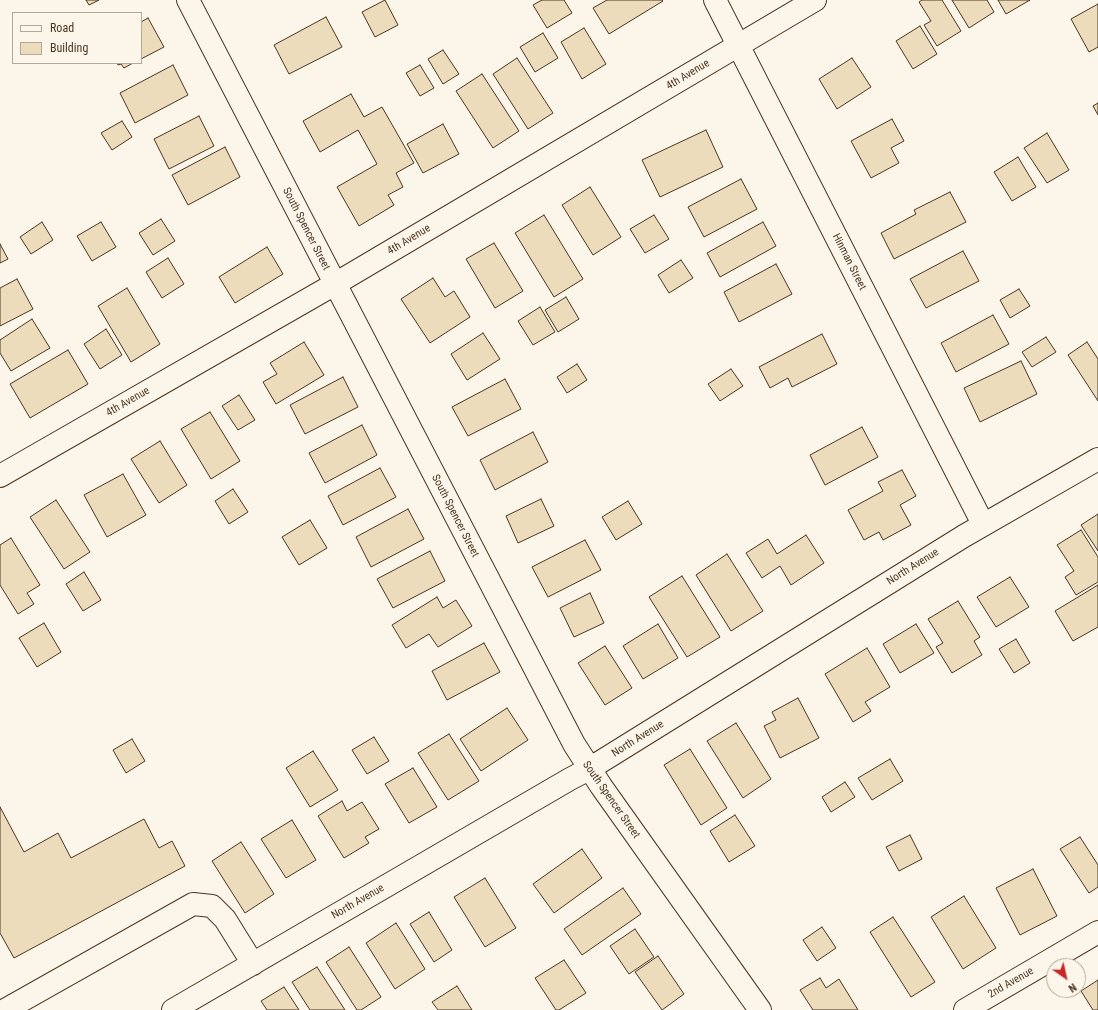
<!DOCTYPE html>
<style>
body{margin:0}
#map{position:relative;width:1098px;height:1010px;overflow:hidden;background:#fbf6e9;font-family:"Roboto Condensed",sans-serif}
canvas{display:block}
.legend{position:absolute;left:12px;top:12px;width:130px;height:52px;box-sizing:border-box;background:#fbf6e9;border:1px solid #b4a999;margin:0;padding:5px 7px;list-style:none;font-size:12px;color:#4a3520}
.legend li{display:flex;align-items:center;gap:8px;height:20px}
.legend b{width:20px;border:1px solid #b4a999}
.north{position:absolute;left:1046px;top:958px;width:40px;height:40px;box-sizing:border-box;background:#fbf6e9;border:1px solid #b4a999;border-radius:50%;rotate:146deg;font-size:11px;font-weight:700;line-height:16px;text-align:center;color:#4a3520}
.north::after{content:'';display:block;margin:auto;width:14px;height:18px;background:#c62828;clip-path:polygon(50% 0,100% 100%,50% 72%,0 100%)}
</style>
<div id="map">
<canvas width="1098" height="1010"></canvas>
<ul class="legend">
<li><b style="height:5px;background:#fbf6e9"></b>Road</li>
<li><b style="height:11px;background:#ecdcbc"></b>Building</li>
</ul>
<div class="north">N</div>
</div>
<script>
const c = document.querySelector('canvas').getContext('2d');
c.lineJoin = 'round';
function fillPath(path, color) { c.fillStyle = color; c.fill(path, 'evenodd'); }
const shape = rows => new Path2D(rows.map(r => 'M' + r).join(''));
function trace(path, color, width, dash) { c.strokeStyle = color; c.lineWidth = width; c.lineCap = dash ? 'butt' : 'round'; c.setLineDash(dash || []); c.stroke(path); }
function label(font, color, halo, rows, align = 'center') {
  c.font = font + ' "Roboto Condensed",sans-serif'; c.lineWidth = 3; c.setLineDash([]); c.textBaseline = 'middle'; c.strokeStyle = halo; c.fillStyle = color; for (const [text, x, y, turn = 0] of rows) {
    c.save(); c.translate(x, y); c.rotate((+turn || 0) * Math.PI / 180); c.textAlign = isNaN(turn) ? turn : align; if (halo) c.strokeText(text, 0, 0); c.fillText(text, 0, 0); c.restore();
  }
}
const building = shape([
 [86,0,99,0,89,5,86,0],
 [385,0,398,25,375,37,362,12,385,0],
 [542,0,564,0,572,13,547,28,533,5,542,0],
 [607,0,662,0,663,1,609,34,593,8,607,0],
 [922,0,942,0,961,31,937,46,924,25,931,21,919,2,922,0],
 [952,0,987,0,994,12,969,28,952,0],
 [998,0,1030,0,1006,14,998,0],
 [1098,4,1098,47,1089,52,1071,19,1098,4],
 [326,17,342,47,289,74,274,45,326,17],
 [148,18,164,47,141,59,141,22,148,18],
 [920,26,937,54,913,69,896,41,920,26],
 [584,28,606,64,582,79,561,42,584,28],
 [543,33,558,58,535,72,520,47,543,33],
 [443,50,459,74,443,84,428,59,443,50],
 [517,58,553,113,528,129,493,74,517,58],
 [852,58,871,87,837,109,819,79,852,58],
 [117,63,133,63,124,68,121,64,118,65,117,63],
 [173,65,188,95,135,123,120,93,173,65],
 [420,65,434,88,420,96,406,73,420,65],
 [482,74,519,131,493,148,456,91,482,74],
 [351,94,364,117,382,107,414,163,396,173,403,187,388,195,394,205,359,226,337,187,377,164,358,130,320,152,303,121,351,94],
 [1098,103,1098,115,1093,106,1098,103],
 [199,116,214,146,169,169,154,139,199,116],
 [892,119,904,141,891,148,899,163,871,178,851,141,892,119],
 [122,121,132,137,112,150,101,133,122,121],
 [443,124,459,154,423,173,407,144,443,124],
 [706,130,723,167,660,197,642,160,706,130],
 [1047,133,1069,170,1047,183,1024,148,1047,133],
 [225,147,240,177,188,205,172,175,225,147],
 [1018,157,1036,187,1012,201,994,172,1018,157],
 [741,179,757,209,704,237,688,207,741,179],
 [590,187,621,237,593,255,562,205,590,187],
 [950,192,966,222,894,259,881,233,916,214,914,210,950,192],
 [544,215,583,279,554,297,515,233,544,215],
 [654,215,669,239,645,253,630,229,654,215],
 [161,219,175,241,153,255,139,233,161,219],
 [42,222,53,240,31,254,20,237,42,222],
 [101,222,116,247,92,261,77,236,101,222],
 [763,222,776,246,720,277,707,253,763,222],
 [494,243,523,291,495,308,466,259,494,243],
 [0,244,8,259,0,263,0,244],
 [267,247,283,274,235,303,219,277,267,247],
 [963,251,979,281,926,308,910,279,963,251],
 [168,258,184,284,162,298,146,272,168,258],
 [681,260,693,278,669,293,658,275,681,260],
 [776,264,792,294,739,322,724,292,776,264],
 [433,278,445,297,454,291,470,317,430,343,401,299,433,278],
 [17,279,33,309,0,326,0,288,17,279],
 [127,288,160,344,131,362,98,306,127,288],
 [1019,289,1030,306,1010,318,1000,300,1019,289],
 [566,297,579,319,558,332,545,310,566,297],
 [540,307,555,332,533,345,518,321,540,307],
 [993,315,1009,344,956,372,941,343,993,315],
 [32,319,50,348,11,371,0,353,0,340,32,319],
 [106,329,122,355,100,369,84,344,106,329],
 [483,333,500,359,467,380,451,354,483,333],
 [822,334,837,364,792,387,788,378,770,388,759,367,822,334],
 [1046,337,1056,352,1032,367,1022,352,1046,337],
 [304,342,324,375,276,404,263,382,277,374,270,363,304,342],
 [1087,342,1098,359,1098,401,1068,355,1087,342],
 [68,350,88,384,30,418,10,384,68,350],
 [1021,361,1037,394,980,422,964,388,1021,361],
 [577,364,587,380,567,393,557,377,577,364],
 [731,369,743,386,720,401,708,384,731,369],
 [343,377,358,407,305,434,290,405,343,377],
 [505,379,521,409,468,436,452,407,505,379],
 [239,395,255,420,238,430,222,406,239,395],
 [210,412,240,461,211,479,181,429,210,412],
 [362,425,377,455,325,483,309,453,362,425],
 [862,427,878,457,825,485,810,455,862,427],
 [533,432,548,462,495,490,480,460,533,432],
 [160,441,187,485,159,503,131,459,160,441],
 [380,468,396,497,343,525,328,496,380,468],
 [902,470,916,496,900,505,911,525,883,540,879,532,864,540,848,510,883,491,878,482,902,470],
 [123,474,146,515,107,537,84,495,123,474],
 [233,489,248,512,229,524,215,501,233,489],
 [541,499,554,526,518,543,506,516,541,499],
 [56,500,90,552,64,569,30,517,56,500],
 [628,501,642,524,616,540,602,517,628,501],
 [408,509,424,539,371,567,356,537,408,509],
 [1098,514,1098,551,1081,525,1098,514],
 [310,520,327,548,299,565,282,537,310,520],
 [1081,530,1098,557,1098,582,1076,595,1065,577,1074,571,1057,545,1081,530],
 [806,535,824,563,791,585,780,566,762,578,746,553,768,539,777,554,806,535],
 [11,538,40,585,27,593,34,604,18,614,0,585,0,545,11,538],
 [585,540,601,570,548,597,532,567,585,540],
 [430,551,445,581,393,608,377,579,430,551],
 [727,554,763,611,731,631,696,575,727,554],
 [84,572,101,600,83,611,66,584,84,572],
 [682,576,720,637,687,657,649,597,682,576],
 [1010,577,1029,607,996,627,977,597,1010,577],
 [1098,585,1098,627,1073,641,1055,611,1098,585],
 [590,593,604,623,574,637,560,608,590,593],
 [437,597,443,608,456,600,472,626,438,647,429,634,406,648,392,625,437,597],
 [958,601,980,637,974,641,982,655,952,673,936,647,943,643,928,619,958,601],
 [44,623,61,652,37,667,19,638,44,623],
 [658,624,678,658,643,679,623,646,658,624],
 [916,624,934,653,900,673,883,644,916,624],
 [1016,639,1030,663,1014,673,999,649,1016,639],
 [484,643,500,672,447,700,432,671,484,643],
 [605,646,632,688,605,705,578,663,605,646],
 [867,648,890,687,865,702,871,711,853,722,825,674,867,648],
 [798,698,819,738,780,758,764,726,776,720,772,712,798,698],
 [507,708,528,740,481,771,460,739,507,708],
 [736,723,771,779,743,798,707,741,736,723],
 [449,734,479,781,448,800,418,753,449,734],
 [374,737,389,761,367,774,352,750,374,737],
 [132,739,145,761,126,773,113,750,132,739],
 [690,749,727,808,701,825,664,765,690,749],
 [313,751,338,790,310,807,286,768,313,751],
 [890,759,903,781,872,800,858,778,890,759],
 [413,768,437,807,409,823,385,784,413,768],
 [845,782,855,797,831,812,822,797,845,782],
 [342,801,347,811,362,802,379,829,365,837,369,843,344,858,318,816,342,801],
 [0,807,24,852,58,833,71,858,144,819,159,848,172,841,185,866,14,958,0,933,0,807],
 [735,815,755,846,729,862,710,831,735,815],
 [292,820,316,860,286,878,261,839,292,820],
 [910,835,922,859,899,871,886,847,910,835],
 [1080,837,1098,865,1098,887,1089,893,1060,849,1080,837],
 [241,842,274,894,245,913,212,861,241,842],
 [582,849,602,878,554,913,533,884,582,849],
 [1033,869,1057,916,1020,935,996,888,1033,869],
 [485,878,516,928,485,947,454,897,485,878],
 [623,888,641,914,582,955,564,929,623,888],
 [964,896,996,948,963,969,931,917,964,896],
 [429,912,452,950,434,962,410,924,429,912],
 [893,917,935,982,911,997,870,932,893,917],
 [396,923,425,969,395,989,366,943,396,923],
 [822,927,836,948,817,961,803,940,822,927],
 [635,929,654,957,629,974,610,946,635,929],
 [349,947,381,997,361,1010,357,1010,326,962,349,947],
 [658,956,684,994,662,1010,635,972,658,956],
 [564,960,586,993,559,1010,556,1010,535,978,564,960],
 [317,967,345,1010,310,1010,292,982,317,967],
 [820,978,826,988,839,979,858,1010,813,1010,800,990,820,978],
 [1098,980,1098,1010,1093,1010,1081,991,1098,980],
 [457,986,472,1010,438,1010,432,1002,457,986],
 [284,987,299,1010,267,1010,261,1001,284,987]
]);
fillPath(building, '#ecdcbc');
trace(building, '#4a3520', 1);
const minor = shape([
 [188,0,574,744,601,786,760,1010],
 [715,0,983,524],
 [0,476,335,284,815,0],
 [5,1010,193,904,212,906,225,919,253,964],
 [173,1010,570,779,589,769,964,536,1098,459],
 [965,1010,1098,932]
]);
trace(minor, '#4a3520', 24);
trace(minor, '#fbf6e9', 22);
label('11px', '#4a3520', '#fbf6e9', [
 ["4th Avenue",688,75,-31],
 ["South Spencer Street",306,229,63],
 ["4th Avenue",409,240,-31],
 ["Hinman Street",849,262,63],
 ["4th Avenue",128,402,-30],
 ["South Spencer Street",455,516,63],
 ["North Avenue",913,567,-32],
 ["North Avenue",638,739,-32],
 ["South Spencer Street",611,800,55],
 ["North Avenue",358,902,-30],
 ["2nd Avenue",1011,983,-30]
]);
</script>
